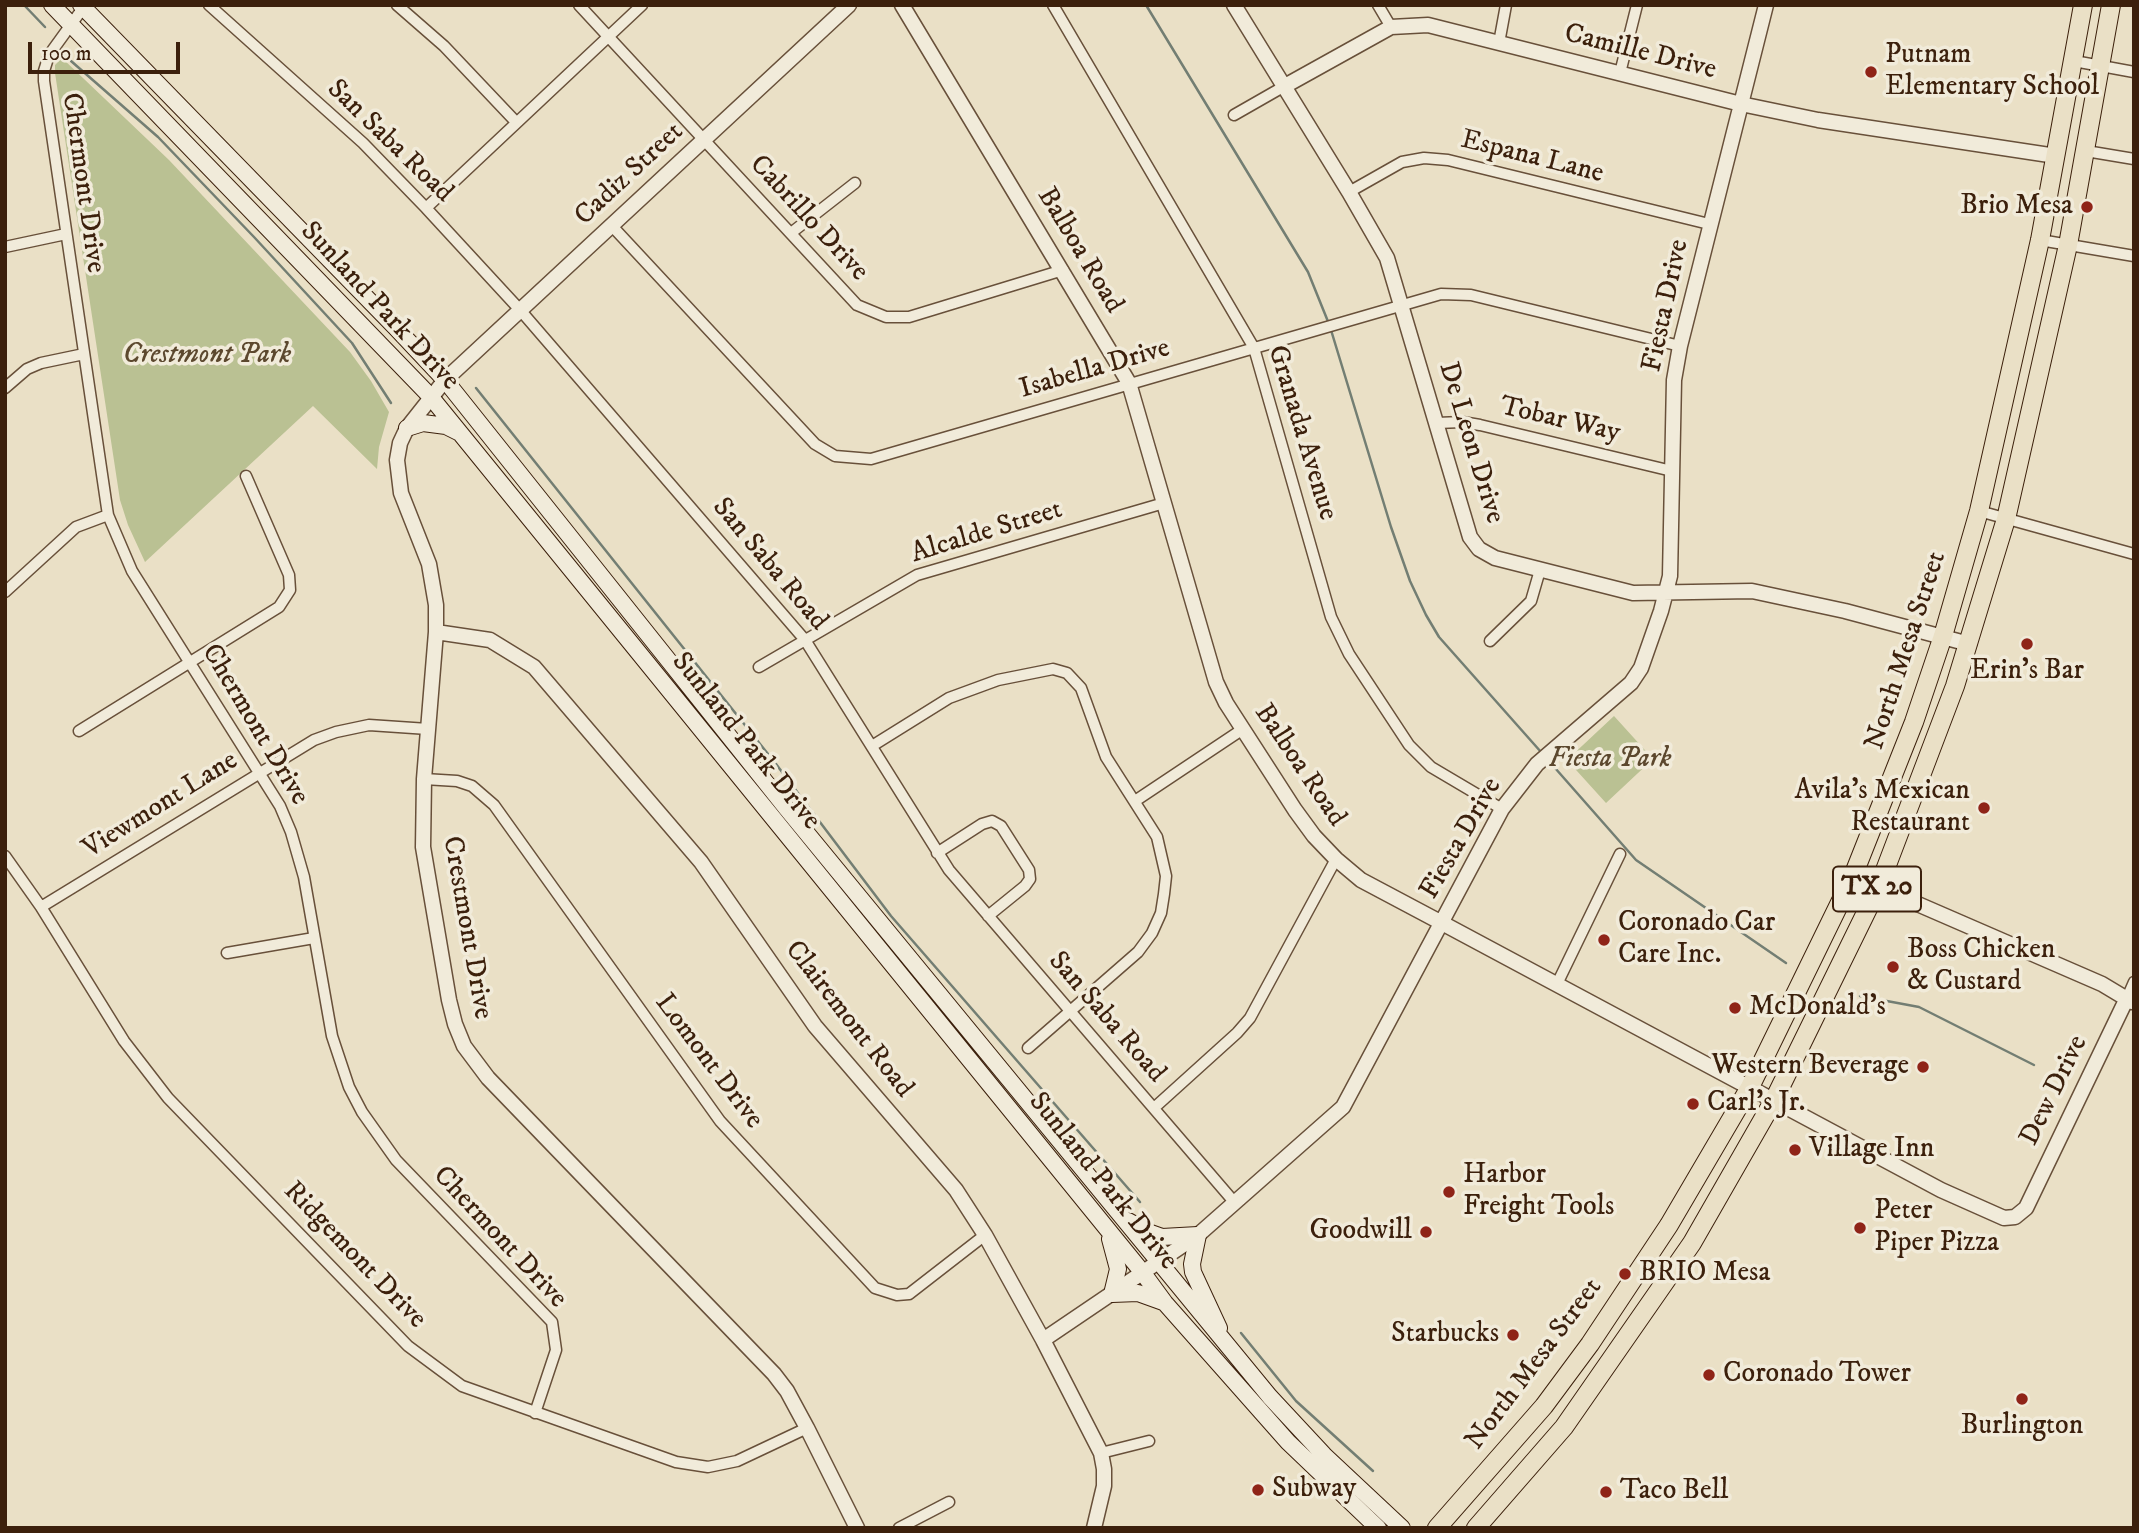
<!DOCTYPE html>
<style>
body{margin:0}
#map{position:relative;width:2139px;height:1533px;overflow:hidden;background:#eae0c6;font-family:"IM FELL DW Pica",serif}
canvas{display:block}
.frame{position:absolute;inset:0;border:7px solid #3c200c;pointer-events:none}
.scale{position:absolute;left:28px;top:42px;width:152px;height:32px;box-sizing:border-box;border:4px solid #3c200c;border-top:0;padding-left:9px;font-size:21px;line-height:24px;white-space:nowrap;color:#3c200c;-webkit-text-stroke:5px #f1ebda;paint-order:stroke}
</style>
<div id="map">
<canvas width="2139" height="1533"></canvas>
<div class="frame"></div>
<div class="scale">100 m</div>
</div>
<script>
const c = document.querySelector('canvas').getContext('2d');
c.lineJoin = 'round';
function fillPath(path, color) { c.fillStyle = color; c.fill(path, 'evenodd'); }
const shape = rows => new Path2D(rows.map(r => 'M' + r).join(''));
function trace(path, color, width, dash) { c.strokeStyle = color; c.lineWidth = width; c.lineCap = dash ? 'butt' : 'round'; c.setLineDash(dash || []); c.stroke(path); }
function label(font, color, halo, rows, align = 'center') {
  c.font = font + ' "IM FELL DW Pica",serif'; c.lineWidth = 7; c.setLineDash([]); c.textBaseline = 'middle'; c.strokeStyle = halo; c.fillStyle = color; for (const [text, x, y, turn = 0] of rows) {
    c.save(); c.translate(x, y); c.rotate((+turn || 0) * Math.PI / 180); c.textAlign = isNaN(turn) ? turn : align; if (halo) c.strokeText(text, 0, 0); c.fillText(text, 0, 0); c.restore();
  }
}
fillPath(shape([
 [62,58,169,160,350,352,371,381,389,412,379,447,377,469,313,406,145,562,128,525,120,500,55,73,55,65],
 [1614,716,1653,759,1606,803,1567,760]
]), '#bac193');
trace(shape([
 [24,5,45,27],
 [1146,5,1308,272,1329,324],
 [71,61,158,137,254,237,352,343,391,403],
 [1331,330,1391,527,1410,581,1426,615,1439,637,1541,752],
 [476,388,776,764,891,916,1140,1202],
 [1548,760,1636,860,1786,963],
 [1860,996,1919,1007,2034,1065],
 [1241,1333,1296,1401,1373,1471]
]), '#737e73', 2.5);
const minor = shape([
 [209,5,363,143,426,208,521,311,805,640,949,870,1235,1203],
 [397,5,444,46,516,122],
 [579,5,857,305,886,317,909,317,1063,270],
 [1053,5,1254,348,1331,617,1349,654,1409,745,1431,767,1502,809],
 [1378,5,1391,27],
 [83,8,49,55,44,71,44,81,108,515,132,571,280,806,291,832,304,877,332,1036,349,1087,362,1112,396,1160,552,1322,556,1350,535,1413],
 [1499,43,1506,5],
 [2074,61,2134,72],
 [1620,73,1637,5],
 [1234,115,1283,87],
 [2086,151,2134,159],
 [1349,192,1402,162,1424,158,1448,160,1709,224],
 [426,208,642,5],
 [612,226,815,444,835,456,871,459,1441,294,1471,295,1680,346],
 [791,233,855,183],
 [2040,240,2134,256],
 [5,247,66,234],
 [5,388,27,369,41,363,84,354],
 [1437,423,1462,422,1480,425,1672,471],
 [1979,511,2134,554],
 [5,592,76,527,108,515],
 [1490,641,1531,601,1540,570],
 [759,667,917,575,1164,503],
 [79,731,279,607,290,590,289,575,246,476],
 [872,746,949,698,998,680,1053,669,1067,673,1081,688,1106,757,1157,837,1166,876,1164,894,1161,913,1152,933,1138,952,1028,1048],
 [424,779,457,781,472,786,494,805,720,1121,875,1288,897,1295,909,1294,985,1235],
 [1135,801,1243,729],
 [937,853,982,824,992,821,1001,826,1029,870,1030,879,1025,886,988,916],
 [5,856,41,907,124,1041,168,1098,408,1346,462,1386,676,1462,708,1467,737,1461,807,1428],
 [41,907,314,740,336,732,369,725,428,729],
 [227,953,314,938],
 [1557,984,1620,854],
 [2127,998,2134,982],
 [1154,1108,1237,1033,1250,1018,1336,859],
 [1101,1453,1149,1441],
 [899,1528,949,1502]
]);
const tertiary = shape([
 [849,5,445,380,407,428,400,443,397,460,401,493,429,564,436,605,436,632,424,779,423,847,449,1000,455,1024,464,1046,488,1078,774,1374,787,1391,807,1428,857,1528],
 [902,5,1129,383,1216,682,1226,703,1295,810,1314,836,1336,859,1361,880,1442,923,1941,1190,2004,1218,2015,1217,2026,1208,2127,998],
 [1234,5,1349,192,1387,258,1470,537,1479,549,1495,558,1633,593,1752,591,1845,611,1969,644],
 [1283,87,1391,27,1428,25,1741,104,1818,120,2056,156],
 [436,632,490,640,534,667,701,862,815,1026,956,1190,985,1235,1043,1340,1101,1453,1104,1469,1104,1486,1094,1528],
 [1853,876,2102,984,2132,1002],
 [1043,1340,1198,1235,1343,1107,1502,809,1537,764,1631,683,1641,668,1661,611,1670,576,1674,380,1680,346,1766,5]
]);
const secondary = shape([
 [52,5,430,396,1143,1273,1165,1303,1288,1442,1378,1528],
 [81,5,396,328,445,380,787,809,1270,1397,1324,1455,1402,1528],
 [407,428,423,423,446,426,458,432],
 [1128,1221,1148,1232,1162,1237,1198,1235,1192,1264,1193,1272,1219,1328],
 [1110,1239,1118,1269,1112,1294,1138,1293,1163,1302]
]);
const primary = shape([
 [1437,1528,1544,1406,1590,1344,1669,1225,1750,1087,1853,876,1914,722,1943,636,1979,511,2040,240,2083,5],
 [1476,1528,1564,1427,1692,1243,1774,1100,1879,886,1955,686,2006,519,2068,245,2111,5]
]);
trace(minor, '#68503a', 13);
trace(tertiary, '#68503a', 17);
trace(secondary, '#3c200c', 18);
trace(primary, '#3c200c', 20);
trace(minor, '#f1ebda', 10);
trace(tertiary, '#f1ebda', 14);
trace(secondary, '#f1ebda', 16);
trace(primary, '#eae0c6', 18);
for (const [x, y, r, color] of [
 [1871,72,7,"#8f2418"],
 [2087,207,7,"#8f2418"],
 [2027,644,7,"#8f2418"],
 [1984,808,7,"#8f2418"],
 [1604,940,7,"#8f2418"],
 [1893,967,7,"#8f2418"],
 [1735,1008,7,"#8f2418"],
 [1923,1067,7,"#8f2418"],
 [1693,1104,7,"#8f2418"],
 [1795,1150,7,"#8f2418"],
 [1449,1192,7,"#8f2418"],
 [1860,1228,7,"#8f2418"],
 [1426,1232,7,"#8f2418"],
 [1625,1274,7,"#8f2418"],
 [1513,1335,7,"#8f2418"],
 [1709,1375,7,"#8f2418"],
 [2022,1399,7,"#8f2418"],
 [1258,1490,7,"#8f2418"],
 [1606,1492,7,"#8f2418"]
]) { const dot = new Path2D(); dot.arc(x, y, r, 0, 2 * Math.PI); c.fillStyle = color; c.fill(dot); trace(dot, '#f1ebda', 2.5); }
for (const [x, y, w] of [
 [1877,889,88]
]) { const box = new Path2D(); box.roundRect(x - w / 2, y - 22.5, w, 45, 5); c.fillStyle = '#f1ebda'; c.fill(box); trace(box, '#3c200c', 2); }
label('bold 26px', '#3c200c', null, [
 ["TX 20",1877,889]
]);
label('28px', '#3c200c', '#f1ebda', [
 ["Camille Drive",1640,53,14],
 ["San Saba Road",389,142,44],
 ["Espana Lane",1532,158,14],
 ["Cadiz Street",630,175,-43],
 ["Chermont Drive",82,183,82],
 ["Cabrillo Drive",808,219,47],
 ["Balboa Road",1079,251,59],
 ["Fiesta Drive",1667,306,-78],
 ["Sunland Park Drive",379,307,47],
 ["Isabella Drive",1095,370,-16],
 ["Tobar Way",1560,421,13],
 ["Granada Avenue",1301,433,73],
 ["De Leon Drive",1470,443,73],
 ["Alcalde Street",987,533,-17],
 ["San Saba Road",769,565,50],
 ["North Mesa Street",1907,651,-72],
 ["Chermont Drive",254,725,59],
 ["Sunland Park Drive",745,742,51],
 ["Balboa Road",1299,766,56],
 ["Viewmont Lane",161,806,-32],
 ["Fiesta Drive",1462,839,-60],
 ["Crestmont Drive",466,928,80],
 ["San Saba Road",1106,1018,49],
 ["Clairemont Road",848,1020,52],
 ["Lomont Drive",708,1062,53],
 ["Dew Drive",2055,1091,-64],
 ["Sunland Park Drive",1102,1182,51],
 ["Chermont Drive",499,1238,47],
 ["Ridgemont Drive",354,1256,46],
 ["North Mesa Street",1535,1365,-53]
]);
label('28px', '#3c200c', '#f1ebda', [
 ["Putnam",1885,56],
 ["Elementary School",1885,88],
 ["Brio Mesa",2073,207,"right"],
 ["Erin's Bar",2027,672,"center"],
 ["Avila's Mexican",1970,792,"right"],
 ["Restaurant",1970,824,"right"],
 ["Coronado Car",1618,924],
 ["Care Inc.",1618,956],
 ["Boss Chicken",1907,951],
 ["& Custard",1907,983],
 ["McDonald's",1749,1008],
 ["Western Beverage",1909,1067,"right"],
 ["Carl's Jr.",1707,1104],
 ["Village Inn",1809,1150],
 ["Harbor",1463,1176],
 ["Freight Tools",1463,1208],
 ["Peter",1874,1212],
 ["Piper Pizza",1874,1244],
 ["Goodwill",1412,1232,"right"],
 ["BRIO Mesa",1639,1274],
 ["Starbucks",1499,1335,"right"],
 ["Coronado Tower",1723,1375],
 ["Burlington",2022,1427,"center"],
 ["Subway",1272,1490],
 ["Taco Bell",1620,1492]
], 'left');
label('italic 28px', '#5c482e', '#f1ebda', [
 ["Crestmont Park",207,356],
 ["Fiesta Park",1610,760]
]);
</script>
